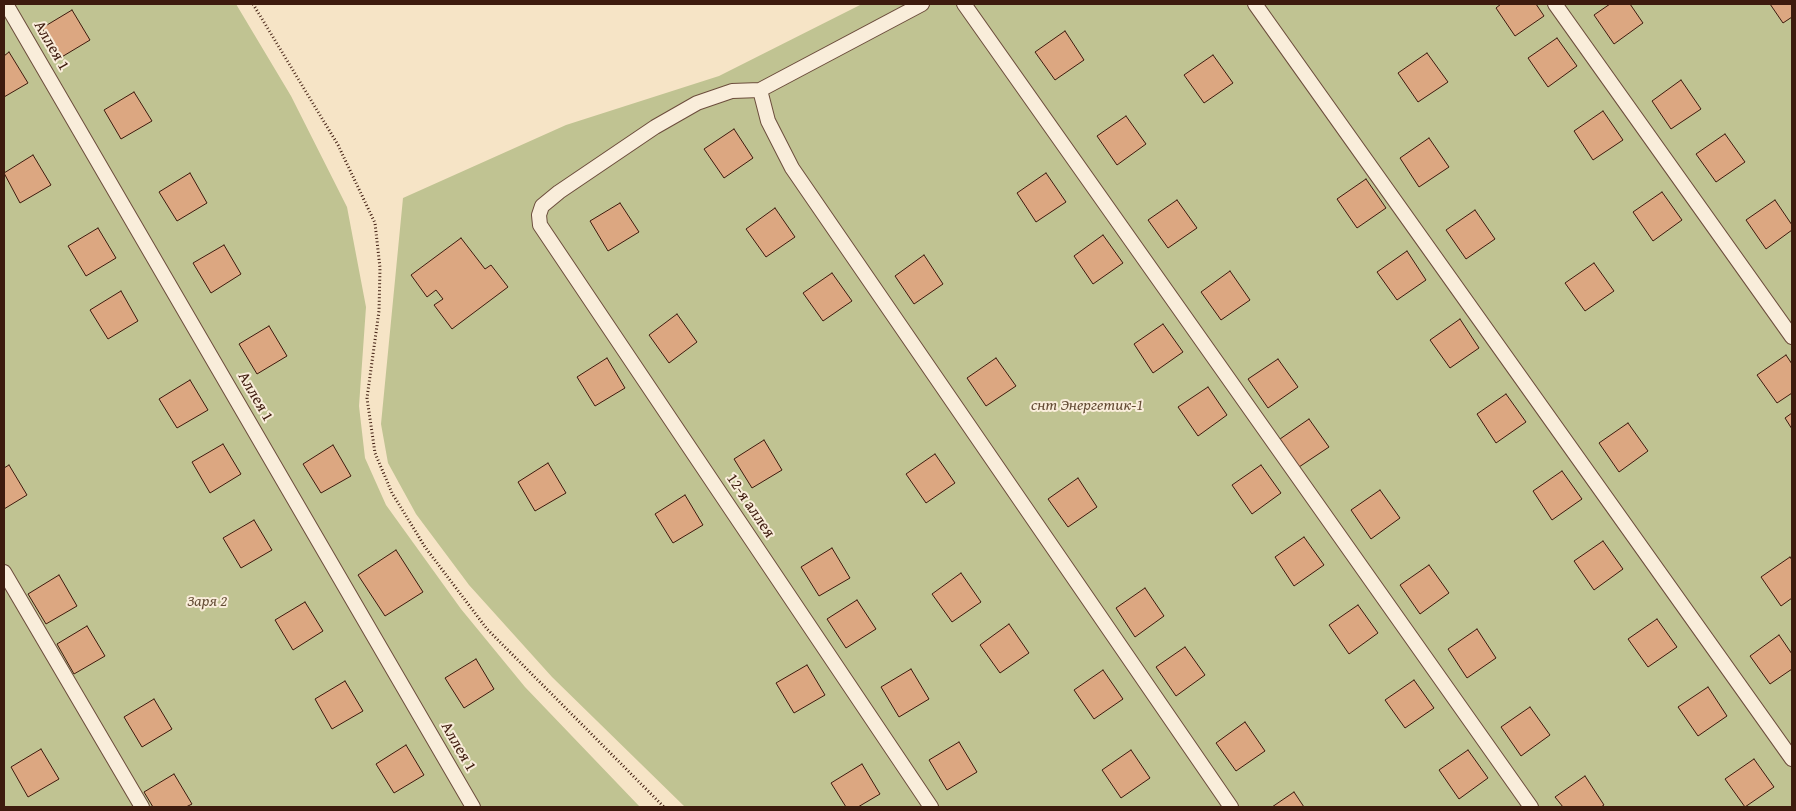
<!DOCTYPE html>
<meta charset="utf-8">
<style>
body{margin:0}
#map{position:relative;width:1796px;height:811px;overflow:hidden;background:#f6e4c6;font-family:"Gentium Book Plus",serif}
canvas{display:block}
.frame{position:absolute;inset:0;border:5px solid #3e1b0e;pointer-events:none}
</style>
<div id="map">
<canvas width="1796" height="811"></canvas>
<div class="frame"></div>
</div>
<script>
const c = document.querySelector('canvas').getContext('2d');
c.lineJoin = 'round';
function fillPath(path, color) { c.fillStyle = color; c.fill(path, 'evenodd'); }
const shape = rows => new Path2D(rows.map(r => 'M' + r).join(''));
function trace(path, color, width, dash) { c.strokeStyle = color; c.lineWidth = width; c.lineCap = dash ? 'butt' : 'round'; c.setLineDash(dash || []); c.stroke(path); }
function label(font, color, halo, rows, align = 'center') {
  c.font = font + ' "Gentium Book Plus",serif'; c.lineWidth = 4; c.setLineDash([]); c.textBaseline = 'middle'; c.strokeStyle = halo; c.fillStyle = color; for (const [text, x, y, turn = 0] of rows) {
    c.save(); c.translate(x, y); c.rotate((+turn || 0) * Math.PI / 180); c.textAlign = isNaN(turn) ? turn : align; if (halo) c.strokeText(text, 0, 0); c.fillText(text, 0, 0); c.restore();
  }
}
fillPath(shape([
 [4,4,236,4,291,96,347,207,366,307,359,406,365,458,386,505,461,609,525,687,640,807,4,807],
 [862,4,1792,4,1792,807,685,807,552,677,469,585,416,514,388,463,381,424,403,198,566,125,719,76]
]), '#c0c392');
const building = shape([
 [1501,4,1536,4,1544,16,1515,36,1496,8,1501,4],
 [1610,4,1630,4,1643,23,1614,44,1594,15,1610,4],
 [1770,4,1792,4,1792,17,1783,23,1770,4],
 [72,10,90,40,60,58,42,28,72,10],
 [1065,31,1084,60,1055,80,1035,52,1065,31],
 [1557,38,1577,66,1548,87,1528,58,1557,38],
 [9,52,28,83,4,97,4,56,9,52],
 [1427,53,1448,82,1418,102,1398,73,1427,53],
 [1213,55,1233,83,1204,103,1184,75,1213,55],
 [1681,80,1701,109,1671,129,1652,101,1681,80],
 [134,92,152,121,121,139,104,110,134,92],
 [1603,111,1623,140,1593,160,1574,131,1603,111],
 [1126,116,1146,144,1117,165,1097,136,1126,116],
 [734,129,753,158,724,178,704,149,734,129],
 [1725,134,1745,162,1716,182,1696,154,1725,134],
 [1429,138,1449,167,1419,187,1400,158,1429,138],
 [33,155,51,185,20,203,4,173,33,155],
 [190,173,207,203,177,221,159,192,190,173],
 [1046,173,1066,202,1036,222,1017,193,1046,173],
 [1366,179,1386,208,1357,228,1337,199,1366,179],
 [1662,192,1682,220,1653,241,1633,212,1662,192],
 [1177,200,1197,228,1168,248,1148,220,1177,200],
 [1775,200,1792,225,1792,230,1766,249,1746,220,1775,200],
 [620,203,639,232,608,251,590,221,620,203],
 [775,208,795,237,766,257,746,229,775,208],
 [1475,210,1495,239,1466,259,1446,230,1475,210],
 [98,228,116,258,86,276,68,246,98,228],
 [1103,235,1123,263,1093,284,1074,256,1103,235],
 [461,238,485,269,491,265,508,287,452,329,434,305,443,299,436,290,427,297,411,275,461,238],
 [224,245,241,274,211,293,193,263,224,245],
 [1407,251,1426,280,1397,300,1377,272,1407,251],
 [924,255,943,284,914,304,895,276,924,255],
 [1594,263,1614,291,1585,311,1565,283,1594,263],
 [1230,271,1250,300,1221,320,1201,292,1230,271],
 [832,273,852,301,823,321,803,293,832,273],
 [121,291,138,321,108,339,90,310,121,291],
 [677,314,697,342,669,363,649,335,677,314],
 [1460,319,1479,348,1450,368,1430,340,1460,319],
 [1163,324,1183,352,1153,373,1134,344,1163,324],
 [269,326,287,356,257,374,239,344,269,326],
 [1786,355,1792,364,1792,393,1777,403,1757,375,1786,355],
 [607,358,625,388,595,406,577,377,607,358],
 [996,358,1016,386,986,406,967,378,996,358],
 [1278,359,1298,387,1268,408,1248,379,1278,359],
 [190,380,208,410,177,428,159,399,190,380],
 [1208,387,1227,415,1198,436,1178,407,1208,387],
 [1506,394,1526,422,1496,443,1477,414,1506,394],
 [1792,413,1792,429,1785,418,1792,413],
 [1309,419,1329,447,1299,467,1280,439,1309,419],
 [1628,423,1648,451,1619,472,1599,443,1628,423],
 [764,440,782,470,752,488,734,459,764,440],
 [223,444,241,474,210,493,192,462,223,444],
 [333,445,351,476,321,493,303,464,333,445],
 [935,454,955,483,926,503,906,474,935,454],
 [548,463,566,493,535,511,518,482,548,463],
 [9,465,27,495,4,509,4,468,9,465],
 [1261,465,1281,493,1252,514,1232,485,1261,465],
 [1562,471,1582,499,1552,520,1533,491,1562,471],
 [1078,478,1097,507,1068,527,1048,499,1078,478],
 [1380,490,1400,518,1371,539,1351,510,1380,490],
 [685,495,703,525,673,543,655,514,685,495],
 [254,520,272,550,241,568,223,538,254,520],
 [1304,537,1324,565,1294,586,1275,557,1304,537],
 [1603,541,1623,569,1594,590,1574,561,1603,541],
 [832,548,850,578,819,596,801,567,832,548],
 [396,550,423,592,385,616,358,575,396,550],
 [1790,557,1792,560,1792,598,1781,606,1761,577,1790,557],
 [1429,565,1449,593,1420,614,1400,585,1429,565],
 [961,573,981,602,952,622,932,594,961,573],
 [59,575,77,606,46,624,28,594,59,575],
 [1145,588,1164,616,1135,637,1116,608,1145,588],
 [857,600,876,629,846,648,827,619,857,600],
 [305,602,323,631,293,650,275,620,305,602],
 [1358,605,1378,633,1349,654,1329,625,1358,605],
 [1657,619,1677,647,1648,667,1628,639,1657,619],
 [1009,624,1029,653,1000,673,980,645,1009,624],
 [87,626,105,656,74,674,57,644,87,626],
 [1477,629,1496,658,1467,678,1448,649,1477,629],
 [1779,635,1792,654,1792,669,1770,684,1750,656,1779,635],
 [1185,647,1205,675,1176,696,1156,667,1185,647],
 [476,659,494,689,464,708,445,678,476,659],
 [807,665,825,695,794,713,776,683,807,665],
 [911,669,929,699,899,717,881,687,911,669],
 [1103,670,1123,699,1094,719,1074,690,1103,670],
 [1414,680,1434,708,1405,728,1385,700,1414,680],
 [345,681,363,711,332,729,315,699,345,681],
 [1708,687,1727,716,1698,736,1678,707,1708,687],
 [154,699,172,729,142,747,124,717,154,699],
 [1530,707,1550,735,1521,756,1501,727,1530,707],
 [1245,722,1265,751,1236,771,1216,743,1245,722],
 [959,742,977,772,947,790,929,760,959,742],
 [406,745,424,775,394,793,376,764,406,745],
 [41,749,59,779,28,797,11,767,41,749],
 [1131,750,1150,778,1121,798,1102,770,1131,750],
 [1468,750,1488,778,1459,799,1439,770,1468,750],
 [1754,759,1774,787,1745,807,1725,779,1754,759],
 [862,764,880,794,858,807,846,807,831,783,862,764],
 [174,774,192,804,186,807,153,807,144,792,174,774],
 [1585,776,1604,805,1601,807,1563,807,1555,797,1585,776],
 [1294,792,1304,807,1272,807,1294,792]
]);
fillPath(building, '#dca781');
trace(building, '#3e1b0e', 1);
const service = shape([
 [6,4,473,807],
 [922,4,760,90,732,91,697,103,655,127,559,192,542,206,539,215,540,225,931,807],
 [964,4,1531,807],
 [1255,4,1792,759],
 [1555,4,1792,337],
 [760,90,768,121,792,168,1231,807],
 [4,572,142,807]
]);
trace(service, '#6c4d3c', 16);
trace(shape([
 [253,4,338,145,375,223,380,268,379,311,367,398,375,453,392,493,425,547,487,629,664,807]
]), '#3e1b0e', 3, [1, 2.5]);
trace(service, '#f9edda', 14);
label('16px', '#3e1b0e', '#f9edda', [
 ["Аллея 1",51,46,60],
 ["Аллея 1",255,397,60],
 ["12-я аллея",750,506,56],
 ["Аллея 1",458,747,60]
]);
label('italic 16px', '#654d36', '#f9edda', [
 ["снт Энергетик-1",1087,406],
 ["Заря 2",207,602]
]);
</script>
